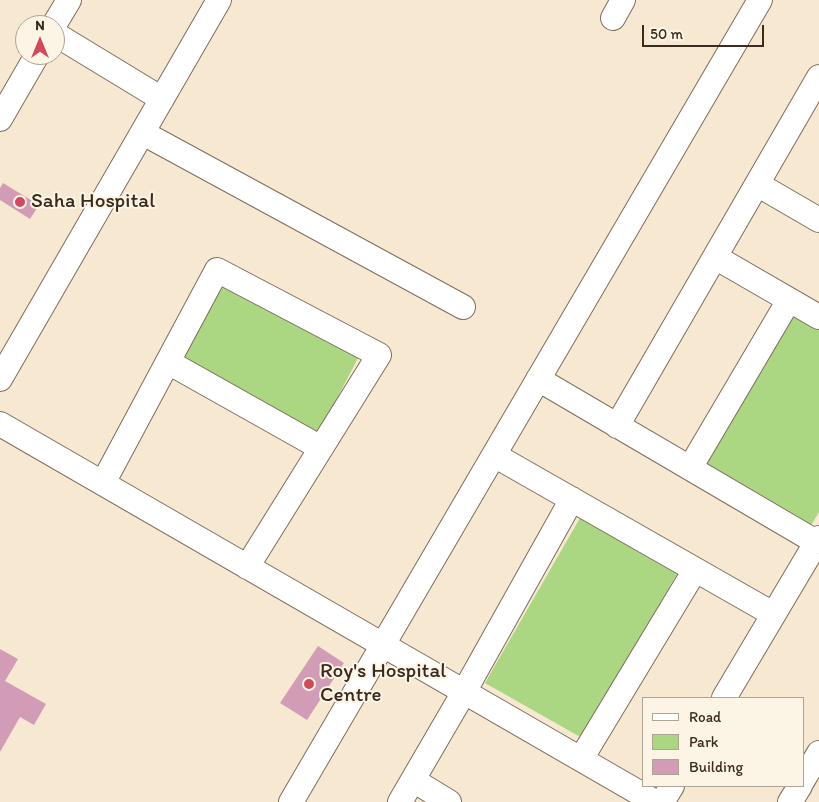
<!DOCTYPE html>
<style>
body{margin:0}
#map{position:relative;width:819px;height:802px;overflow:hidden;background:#f7e9d1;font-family:Itim,sans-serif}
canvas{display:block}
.legend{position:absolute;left:642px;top:697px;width:162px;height:90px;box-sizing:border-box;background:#fcf5e5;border:1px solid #afa495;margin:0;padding:6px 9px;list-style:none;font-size:15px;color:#3b2a1e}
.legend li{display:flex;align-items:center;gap:10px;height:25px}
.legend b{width:25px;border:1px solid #afa495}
.north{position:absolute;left:15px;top:15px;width:50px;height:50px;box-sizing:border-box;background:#fcf5e5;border:1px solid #afa495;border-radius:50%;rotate:0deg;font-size:14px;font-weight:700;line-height:20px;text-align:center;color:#3b2a1e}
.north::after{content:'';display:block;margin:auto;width:18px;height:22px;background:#d1495b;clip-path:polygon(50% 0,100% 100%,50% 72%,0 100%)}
.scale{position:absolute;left:642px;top:25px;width:122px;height:22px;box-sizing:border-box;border:2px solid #3b2a1e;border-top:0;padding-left:6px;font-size:15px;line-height:18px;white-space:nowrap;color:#3b2a1e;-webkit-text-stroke:4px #fcf5e5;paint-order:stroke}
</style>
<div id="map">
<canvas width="819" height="802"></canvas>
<ul class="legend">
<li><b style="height:6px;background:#fff"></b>Road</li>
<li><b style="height:14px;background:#abd682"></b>Park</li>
<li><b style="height:14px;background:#d29cb6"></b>Building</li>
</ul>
<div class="north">N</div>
<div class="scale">50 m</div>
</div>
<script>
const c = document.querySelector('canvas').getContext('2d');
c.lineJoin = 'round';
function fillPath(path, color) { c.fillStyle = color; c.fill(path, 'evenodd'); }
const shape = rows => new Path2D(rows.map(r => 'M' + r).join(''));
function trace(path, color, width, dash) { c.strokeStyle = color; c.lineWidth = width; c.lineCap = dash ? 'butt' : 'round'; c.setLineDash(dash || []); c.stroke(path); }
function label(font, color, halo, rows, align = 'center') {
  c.font = font + ' Itim,sans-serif'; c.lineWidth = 4; c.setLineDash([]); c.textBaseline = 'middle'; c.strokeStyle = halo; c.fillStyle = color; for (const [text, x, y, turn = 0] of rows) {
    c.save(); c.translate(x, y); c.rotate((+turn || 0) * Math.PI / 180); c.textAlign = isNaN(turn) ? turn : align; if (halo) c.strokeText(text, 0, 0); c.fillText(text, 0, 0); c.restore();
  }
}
fillPath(shape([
 [220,282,358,358,318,435,178,358],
 [793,314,819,329,819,512,810,527,704,465],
 [580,518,677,574,582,738,485,683]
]), '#abd682');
fillPath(shape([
 [3,183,39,205,30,219,0,200,0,188],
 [318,646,344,663,307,720,280,703],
 [0,649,18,659,5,681,46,704,34,725,20,717,0,752]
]), '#d29cb6');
const minor = shape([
 [613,18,623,0],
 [54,25,69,0],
 [55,34,162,99],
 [0,119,37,55],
 [143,133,463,307],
 [757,184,819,220],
 [715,257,819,317],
 [168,362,321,448],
 [0,379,219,0],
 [538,379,816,542],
 [0,424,655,802],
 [617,426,819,77],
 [494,455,773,614],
 [690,468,789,300],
 [103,483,217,270,379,355,247,567],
 [724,698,819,538],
 [581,759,695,570],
 [413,780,449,802],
 [803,780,819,753],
 [291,802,760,0],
 [400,802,464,692,572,499],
 [662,802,672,786],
 [790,802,800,786]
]);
trace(minor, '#7d6d5d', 26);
trace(minor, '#fff', 24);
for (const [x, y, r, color] of [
 [20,202,6,"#d1495b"],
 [309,684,6,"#d1495b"]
]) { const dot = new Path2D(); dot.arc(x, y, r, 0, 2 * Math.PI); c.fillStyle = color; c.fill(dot); trace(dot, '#fcf5e5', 2); }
label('21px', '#3b2a1e', '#fcf5e5', [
 ["Saha Hospital",31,202],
 ["Roy's Hospital",320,672],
 ["Centre",320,696]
], 'left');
</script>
